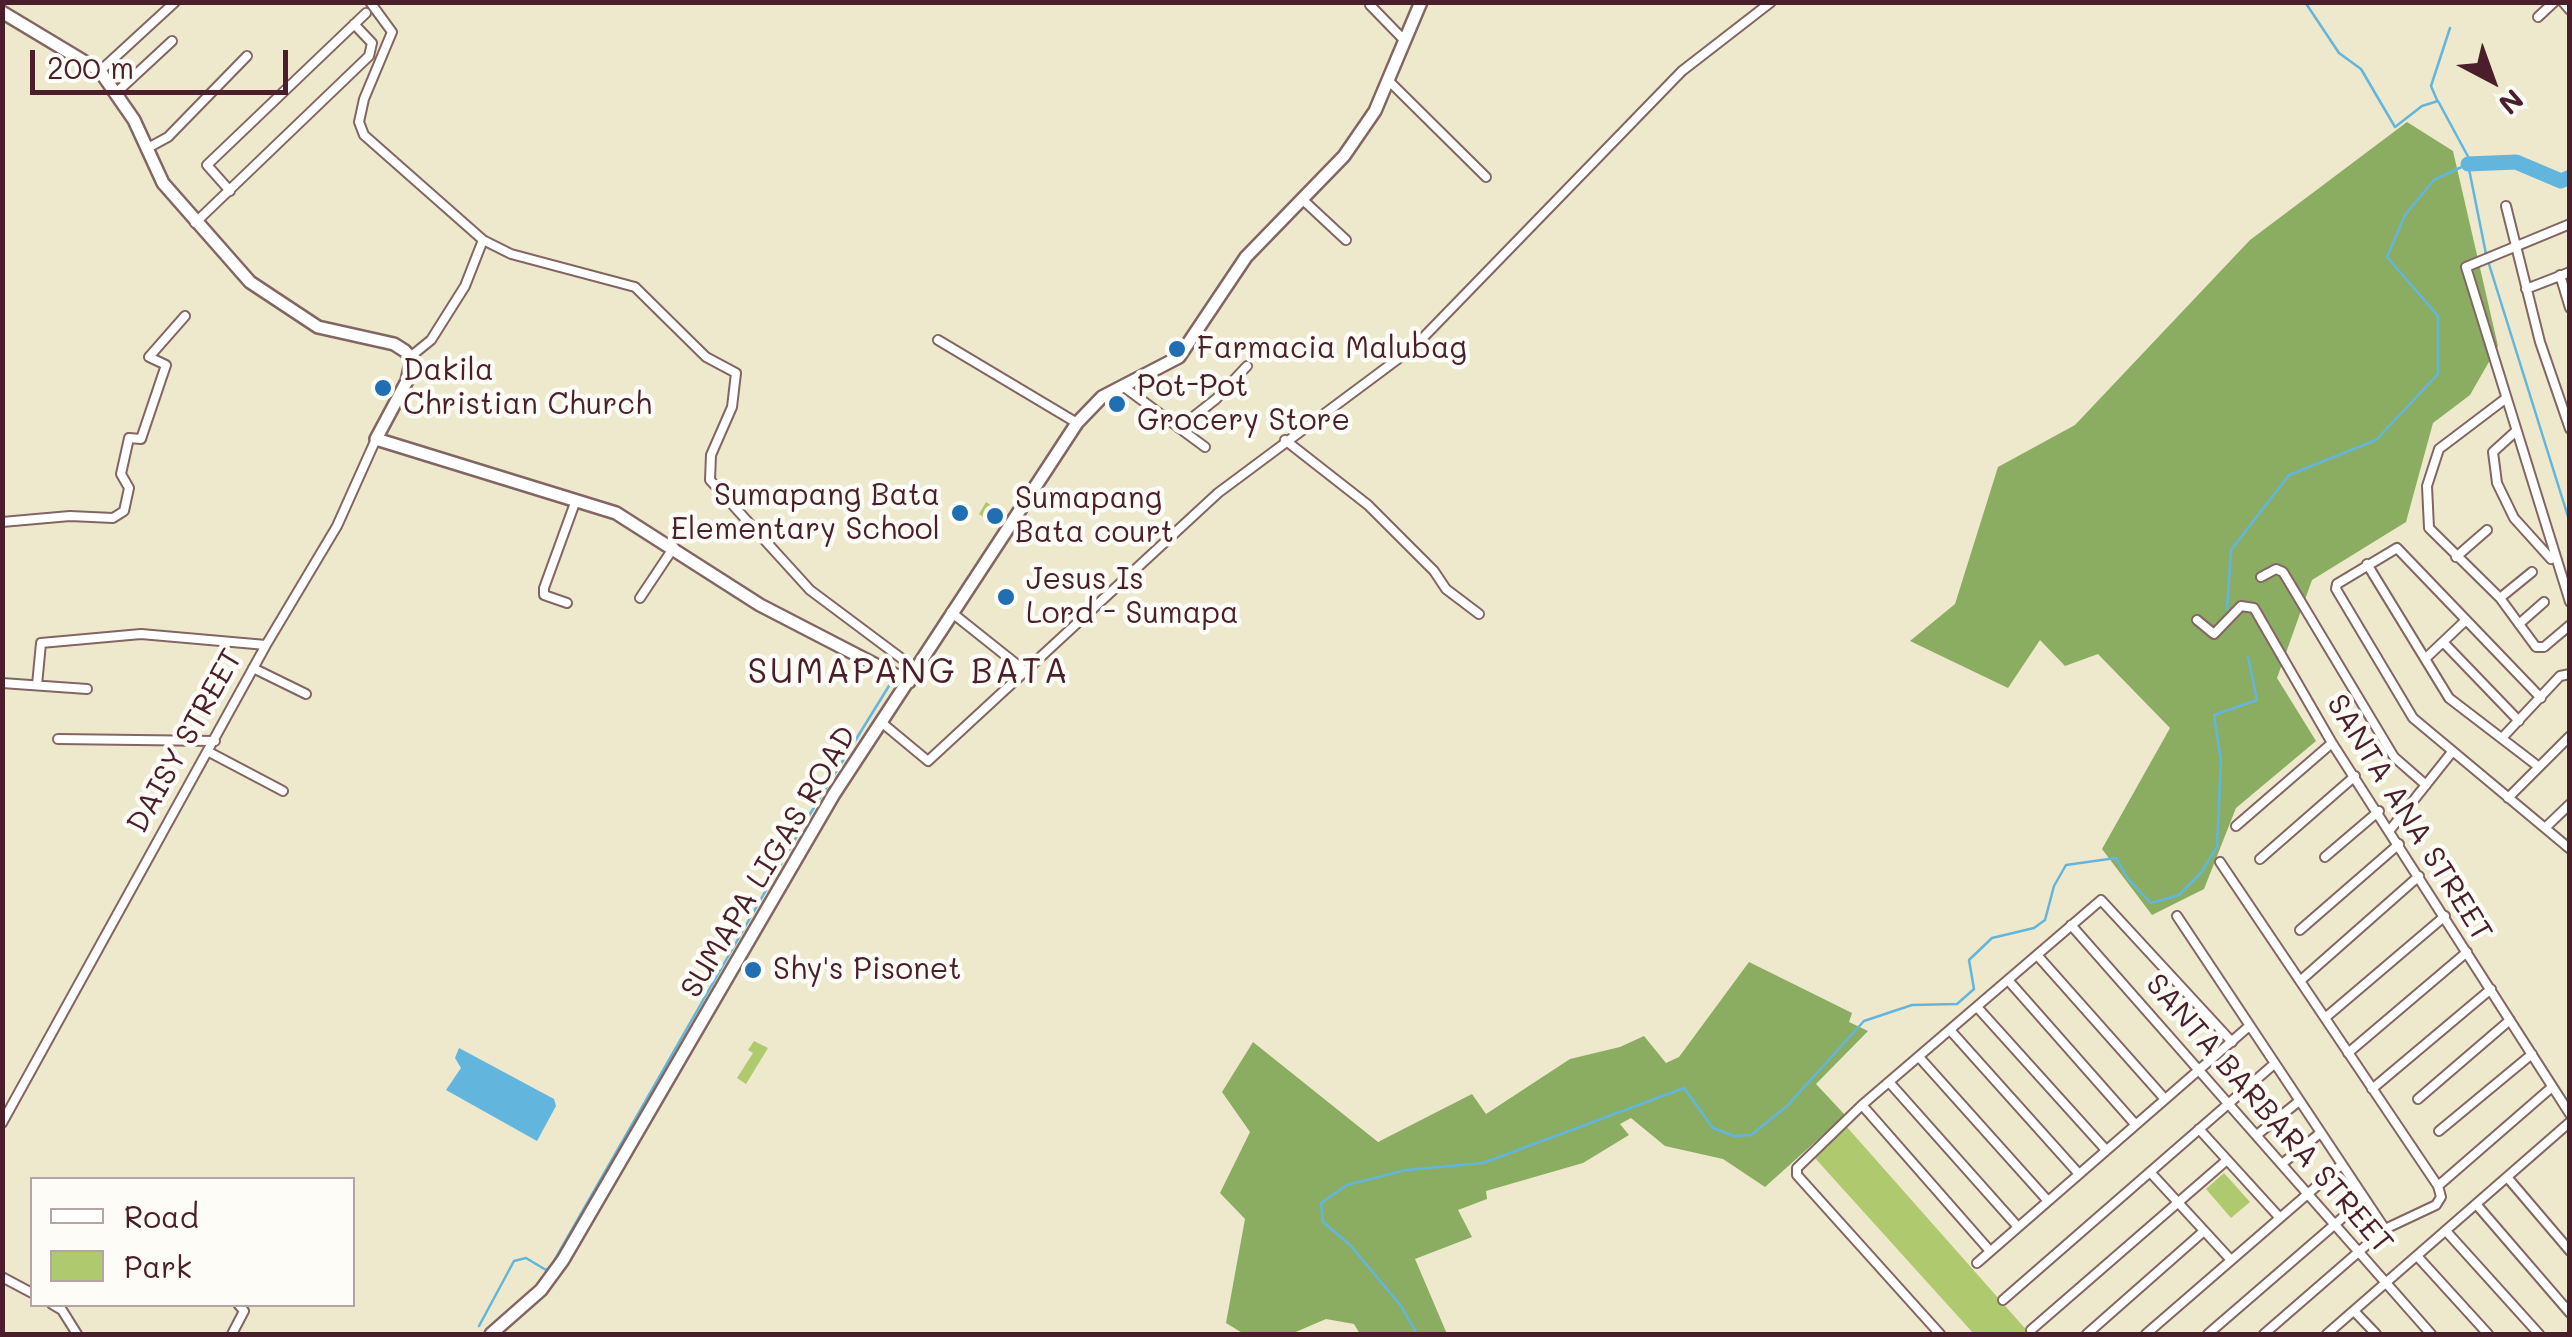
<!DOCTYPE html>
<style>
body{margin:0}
#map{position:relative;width:2572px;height:1337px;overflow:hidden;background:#eee8cc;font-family:Mali,sans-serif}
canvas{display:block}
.frame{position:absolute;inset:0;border:5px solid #4a1f2b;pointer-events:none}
.legend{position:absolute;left:30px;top:1177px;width:325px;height:130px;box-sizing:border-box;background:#fdfcf7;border:2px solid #b5a4a5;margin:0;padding:12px 18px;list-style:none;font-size:30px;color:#4a1f2b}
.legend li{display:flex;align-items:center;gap:20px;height:50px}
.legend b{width:50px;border:2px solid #b5a4a5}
.north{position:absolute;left:2442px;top:30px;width:100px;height:100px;-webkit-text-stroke:8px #fdfcf7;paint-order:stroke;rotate:139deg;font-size:28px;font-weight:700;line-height:40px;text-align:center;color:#4a1f2b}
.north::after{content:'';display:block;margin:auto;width:35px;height:45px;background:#4a1f2b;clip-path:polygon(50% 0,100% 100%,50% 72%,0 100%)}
.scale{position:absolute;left:30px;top:50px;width:258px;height:45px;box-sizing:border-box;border:5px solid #4a1f2b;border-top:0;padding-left:12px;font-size:30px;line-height:35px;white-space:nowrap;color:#4a1f2b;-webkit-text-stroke:8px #fdfcf7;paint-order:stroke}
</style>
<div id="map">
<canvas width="2572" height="1337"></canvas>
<div class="frame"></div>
<ul class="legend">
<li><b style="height:12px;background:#fff"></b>Road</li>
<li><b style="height:28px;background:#afc96e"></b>Park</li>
</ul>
<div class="north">N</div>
<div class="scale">200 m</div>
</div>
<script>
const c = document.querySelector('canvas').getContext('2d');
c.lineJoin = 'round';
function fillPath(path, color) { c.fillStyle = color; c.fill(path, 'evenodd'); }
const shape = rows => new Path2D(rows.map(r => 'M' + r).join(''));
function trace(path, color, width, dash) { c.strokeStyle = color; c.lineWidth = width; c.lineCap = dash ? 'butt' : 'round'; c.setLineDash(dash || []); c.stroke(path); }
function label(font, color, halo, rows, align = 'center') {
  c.font = font + ' Mali,sans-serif'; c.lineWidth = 9; c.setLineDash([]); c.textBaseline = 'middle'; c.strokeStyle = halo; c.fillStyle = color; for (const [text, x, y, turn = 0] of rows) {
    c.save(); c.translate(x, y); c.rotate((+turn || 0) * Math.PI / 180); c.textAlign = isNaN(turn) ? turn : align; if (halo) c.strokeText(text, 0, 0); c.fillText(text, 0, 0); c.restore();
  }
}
fillPath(shape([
 [986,502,1012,519,1004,531,979,514],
 [754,1041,768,1048,746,1084,737,1078,753,1053,748,1050],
 [1846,1126,2030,1334,1974,1334,1814,1157],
 [2224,1173,2250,1202,2231,1218,2206,1189]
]), '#afc96e');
fillPath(shape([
 [2407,122,2453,151,2498,346,2470,395,2433,423,2406,522,2312,580,2277,678,2316,741,2236,808,2204,889,2152,915,2102,849,2170,728,2098,654,2065,666,2040,640,2008,688,1910,641,1955,604,1998,467,2075,425,2250,240],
 [1749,962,1852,1013,1849,1022,1868,1031,1816,1084,1845,1115,1765,1187,1723,1159,1665,1146,1631,1118,1620,1124,1629,1135,1583,1163,1486,1191,1487,1199,1458,1210,1472,1237,1415,1259,1447,1334,1360,1334,1354,1324,1326,1319,1291,1334,1244,1334,1226,1323,1245,1219,1220,1193,1250,1132,1222,1092,1253,1042,1378,1142,1472,1094,1486,1114,1570,1059,1620,1047,1644,1036,1666,1063,1679,1057]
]), '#8bad61');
fillPath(shape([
 [459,1048,554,1099,556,1106,537,1141,446,1090,461,1068,455,1058]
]), '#62b6de');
trace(shape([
 [2305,2,2339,53,2361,69,2395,127,2422,106,2438,101,2471,162],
 [2437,100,2431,86,2450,28],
 [2488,261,2570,523],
 [2227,609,2231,550,2289,475,2376,440,2438,374,2438,316,2387,257,2405,215,2434,180,2468,164,2486,254],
 [479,1326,514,1261,526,1258,546,1270,551,1266,805,822,892,681],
 [1417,1334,1401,1306,1350,1245,1323,1222,1321,1203,1347,1185,1406,1170,1483,1163,1684,1088,1713,1128,1734,1136,1751,1135,1787,1106,1864,1021,1912,1005,1957,1004,1974,989,1969,960,1992,938,2034,928,2045,920,2054,886,2066,865,2116,858,2128,879,2151,903,2179,895,2201,873,2217,847,2221,761,2214,715,2257,700,2248,657]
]), '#62b6de', 2.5);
trace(shape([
 [2468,164,2516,162,2561,181,2570,177]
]), '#62b6de', 15);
const street = shape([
 [370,2,392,32,364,99,359,122,364,135,483,240,511,254,635,287,706,357,736,373,732,407,711,455,710,480,810,590,917,670],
 [2563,2,2570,10],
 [1370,5,1405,41],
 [2538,17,2554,2],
 [100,71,175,2],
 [1389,81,1486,177],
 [117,92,172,41],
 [146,149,168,137,247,56],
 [230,191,207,165,366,13],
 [1302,199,1346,240],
 [2506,206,2540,342,2570,429],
 [195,223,369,56,372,43,354,24],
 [2570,224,2466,267,2570,602],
 [2560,275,2570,308],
 [2526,289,2570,272],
 [938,340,1077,423],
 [410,357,431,340,465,286,483,240],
 [1124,387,1205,447],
 [2505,399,2439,449,2427,486,2429,528,2500,598,2536,647,2544,647,2570,625],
 [1179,428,1216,399,1247,366],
 [2515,432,2493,452,2497,483,2514,518,2551,559],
 [1285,440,1368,505,1434,571,1446,589,1479,614],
 [2,522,70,516,113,518,124,511,129,488,121,474,129,438,141,439,166,365,149,357,185,316],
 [2456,557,2487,530],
 [2367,564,2449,698,2539,767,2570,736],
 [2261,577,2276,569,2283,572,2394,757,2426,785],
 [640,598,674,547],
 [2500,598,2532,572],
 [567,603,544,595,544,588,576,500],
 [951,612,1025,671],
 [2197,620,2214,634,2241,606,2254,608,2332,743,2570,1114],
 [2519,624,2544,602],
 [2443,642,2519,721],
 [2426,658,2465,621],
 [253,668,306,694],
 [2,683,87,689],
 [37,685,41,643,141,634,266,645],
 [2541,698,2397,548,2337,584,2336,589,2413,718,2570,849],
 [881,722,928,761,1218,493,1414,347,1682,71,1771,2],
 [2502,738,2560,676,2570,674],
 [58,739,215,741],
 [209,752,283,791],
 [2508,798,2539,767],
 [2236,826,2332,743],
 [2545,828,2570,804],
 [2390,830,2452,752],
 [2325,857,2379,811],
 [2260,859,2355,776],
 [2220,862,2438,1186],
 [2177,916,2385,1229],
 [2071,925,2431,1334],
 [2300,930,2399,844],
 [2037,955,2164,1098],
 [2008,980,2135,1124],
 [2300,981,2419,876],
 [1977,1007,2106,1150],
 [2325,1018,2445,916],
 [1950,1030,2079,1174],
 [2348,1053,2467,952],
 [1919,1057,2048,1201],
 [1889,1082,2018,1227],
 [2372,1089,2491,989],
 [2418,1099,2510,1020],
 [1862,1105,1990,1251],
 [2,1123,266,645,337,526,376,439],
 [2199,1129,2280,1218],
 [2439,1131,2532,1054],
 [2258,1134,2298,1102],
 [2283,1163,2319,1134],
 [2150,1172,2231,1260],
 [2507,1177,2570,1251],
 [2476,1204,2570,1313],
 [2446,1231,2539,1334],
 [2417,1256,2488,1334],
 [1977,1263,2247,1028],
 [2,1277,32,1293],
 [2003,1300,2273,1065],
 [52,1304,62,1310,77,1334],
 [2354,1311,2376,1334],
 [2031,1330,2227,1160],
 [232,1334,244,1311,238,1304],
 [1940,1334,1797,1175,1797,1168,1862,1105,2101,900,2232,1042],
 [2087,1334,2204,1231],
 [2146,1334,2340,1166],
 [2208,1334,2363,1200],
 [2264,1334,2385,1229,2436,1205,2441,1197,2438,1186,2552,1087],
 [2327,1334,2570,1122]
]);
const secondary = shape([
 [2,12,100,71,134,120,163,183,250,282,318,327,394,344,405,351,412,359,407,381,376,439,616,513,760,605,909,682],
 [491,1334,541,1290,563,1260,834,794,1077,423,1102,397,1179,357,1246,257,1344,156,1375,111,1421,2]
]);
trace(street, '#836563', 12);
trace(secondary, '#836563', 16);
trace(street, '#fff', 8);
trace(secondary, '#fff', 11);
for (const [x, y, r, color] of [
 [1177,349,10,"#1f6fb2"],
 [383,388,10,"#1f6fb2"],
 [1117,404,10,"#1f6fb2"],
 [960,513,10,"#1f6fb2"],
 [995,516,10,"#1f6fb2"],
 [1006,597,10,"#1f6fb2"],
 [753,970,10,"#1f6fb2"]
]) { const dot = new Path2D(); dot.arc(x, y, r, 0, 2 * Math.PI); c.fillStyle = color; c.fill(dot); trace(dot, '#fdfcf7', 4); }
label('30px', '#4a1f2b', '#fdfcf7', [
 ["Farmacia Malubag",1197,349],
 ["Dakila",403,371],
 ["Christian Church",403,405],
 ["Pot-Pot",1137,387],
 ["Grocery Store",1137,421],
 ["Sumapang Bata",940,496,"right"],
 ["Elementary School",940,530,"right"],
 ["Sumapang",1015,499],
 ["Bata court",1015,533],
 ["Jesus Is",1026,580],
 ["Lord - Sumapa",1026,614],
 ["Shy's Pisonet",773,970]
], 'left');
label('30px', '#4a1f2b', '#fdfcf7', [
 ["DAISY STREET",185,741,-61],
 ["SANTA ANA STREET",2409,818,58],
 ["SUMAPA LIGAS ROAD",769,862,-59],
 ["SANTA BARBARA STREET",2269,1114,49]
]);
c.letterSpacing = '2.5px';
label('35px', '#4a1f2b', '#fdfcf7', [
 ["SUMAPANG BATA",909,672]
]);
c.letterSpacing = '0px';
</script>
